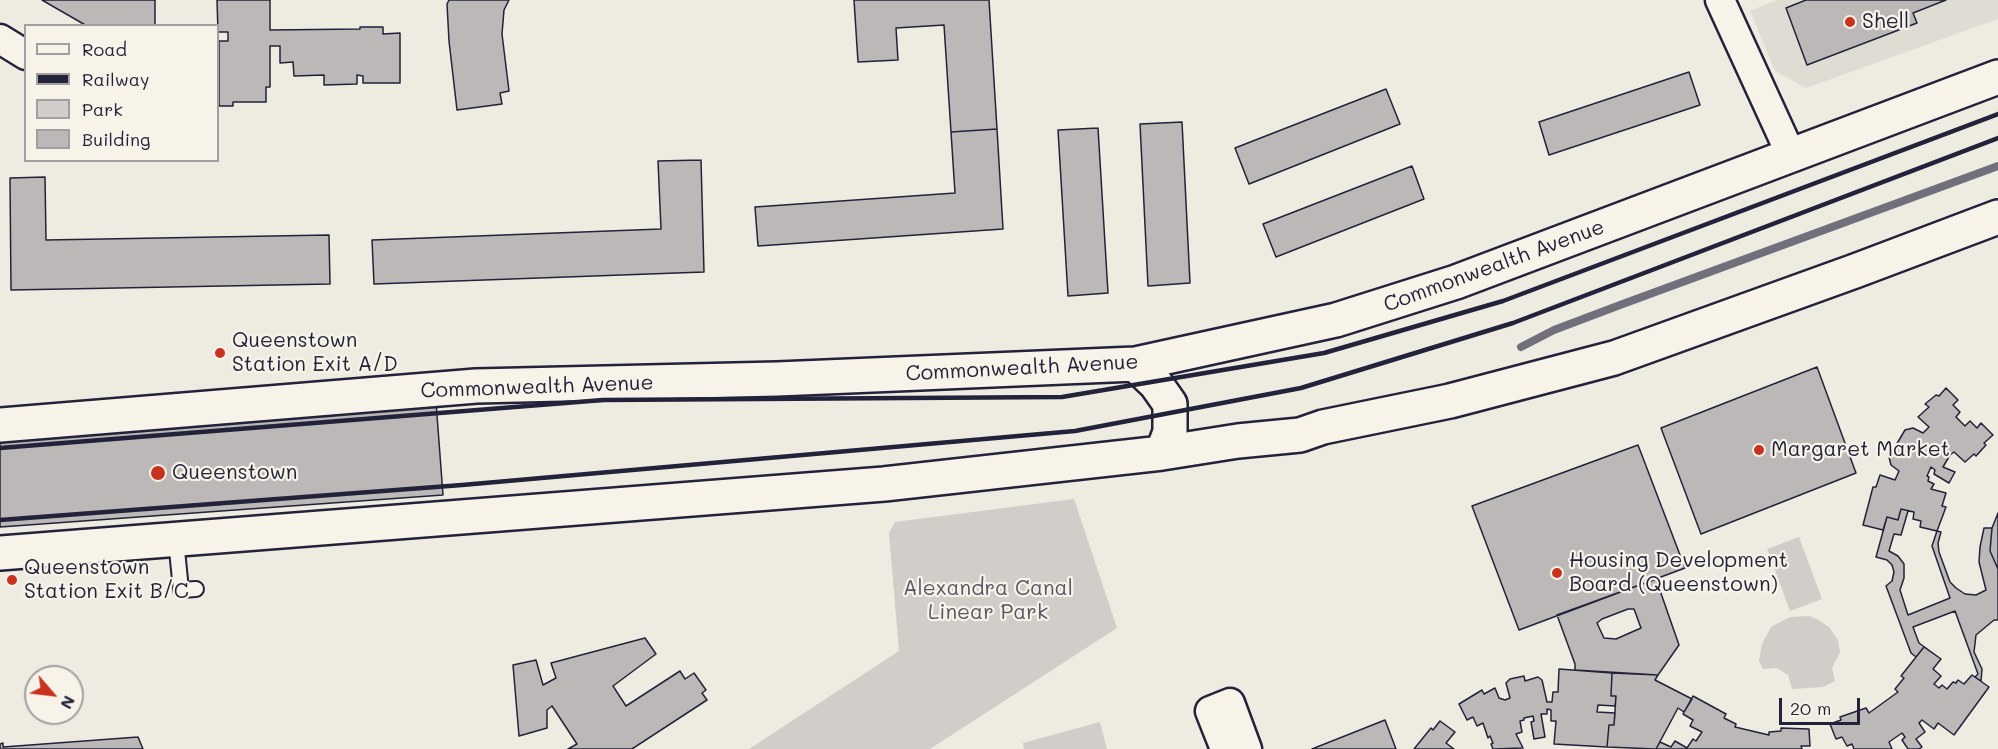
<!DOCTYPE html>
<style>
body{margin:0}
#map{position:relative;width:1998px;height:749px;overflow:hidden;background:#eeebe1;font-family:Mali,sans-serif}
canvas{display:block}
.legend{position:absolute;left:24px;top:24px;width:195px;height:138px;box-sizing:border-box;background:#f7f3e8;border:2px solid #a29fa3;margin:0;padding:8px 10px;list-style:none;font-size:18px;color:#22223b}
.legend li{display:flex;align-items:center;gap:12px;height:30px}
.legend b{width:30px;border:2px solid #a29fa3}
.north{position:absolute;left:24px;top:665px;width:60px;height:60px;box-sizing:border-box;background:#f7f3e8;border:2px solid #a29fa3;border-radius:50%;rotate:118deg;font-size:16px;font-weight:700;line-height:24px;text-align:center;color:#22223b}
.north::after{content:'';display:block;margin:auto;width:21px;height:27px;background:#c8321e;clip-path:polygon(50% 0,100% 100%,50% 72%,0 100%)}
.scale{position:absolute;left:1779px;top:698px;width:81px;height:27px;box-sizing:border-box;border:3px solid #22223b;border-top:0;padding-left:8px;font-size:18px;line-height:21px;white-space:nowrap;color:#22223b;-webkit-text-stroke:4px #f7f3e8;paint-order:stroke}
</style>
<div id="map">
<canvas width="1998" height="749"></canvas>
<ul class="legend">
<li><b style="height:8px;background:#f7f3e8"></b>Road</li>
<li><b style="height:8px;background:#22223b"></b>Railway</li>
<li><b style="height:16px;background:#d1cdc9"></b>Park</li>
<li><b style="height:16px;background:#bbb8b7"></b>Building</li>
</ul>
<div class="north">N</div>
<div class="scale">20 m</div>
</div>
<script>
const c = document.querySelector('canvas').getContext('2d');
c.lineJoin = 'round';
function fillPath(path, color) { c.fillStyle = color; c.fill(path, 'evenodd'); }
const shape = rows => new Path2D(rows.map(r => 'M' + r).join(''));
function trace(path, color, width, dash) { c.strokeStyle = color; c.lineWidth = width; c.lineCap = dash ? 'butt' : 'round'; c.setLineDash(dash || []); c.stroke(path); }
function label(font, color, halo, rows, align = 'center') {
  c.font = font + ' Mali,sans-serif'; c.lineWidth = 4.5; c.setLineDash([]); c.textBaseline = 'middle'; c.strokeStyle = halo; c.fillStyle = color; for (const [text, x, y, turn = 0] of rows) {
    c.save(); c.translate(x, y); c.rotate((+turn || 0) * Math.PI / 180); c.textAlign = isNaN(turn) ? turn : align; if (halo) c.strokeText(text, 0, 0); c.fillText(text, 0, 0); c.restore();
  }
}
fillPath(shape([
 [1777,0,1998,0,1998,19,1806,88,1775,71,1750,11]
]), '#dfdcd4');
fillPath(shape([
 [1074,499,1117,628,930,749,749,749,899,651,889,533,895,522],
 [1799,537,1822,599,1790,611,1767,549],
 [1809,616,1817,619,1829,627,1838,640,1840,652,1832,668,1835,681,1823,687,1792,689,1788,675,1777,668,1763,669,1759,661,1762,644,1771,627,1790,617],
 [1100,722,1107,749,1024,749,1023,743]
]), '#d1cdc9');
trace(shape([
 [1521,347,1554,330,1620,305,1998,166]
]), '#716f7b', 8);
const building = shape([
 [42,0,155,0,155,26,87,26,42,0],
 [217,0,270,0,270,30,360,29,360,27,383,27,383,34,400,33,400,83,363,83,363,76,357,75,357,84,324,85,324,75,294,76,293,62,280,63,280,46,270,46,270,87,266,87,266,102,233,102,233,106,219,106,219,41,228,41,228,32,218,32,217,0],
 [449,0,509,0,504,10,502,34,509,91,500,93,502,104,457,110,449,41,447,4,449,0],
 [854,0,989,0,997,129,951,132,944,25,896,28,898,60,858,62,854,0],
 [1806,0,1946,0,1913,13,1917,23,1807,65,1786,8,1806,0],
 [1689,72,1700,105,1549,155,1539,122,1689,72],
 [1386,89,1400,124,1249,184,1235,148,1386,89],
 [1182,122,1190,283,1148,286,1140,124,1182,122],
 [1098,128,1108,293,1068,296,1058,130,1098,128],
 [997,129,1003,229,758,246,755,207,955,193,951,132,997,129],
 [701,160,704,272,374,284,372,240,661,229,658,161,701,160],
 [1412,166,1424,199,1276,257,1263,224,1412,166],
 [45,177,46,240,329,235,330,284,11,290,10,178,45,177],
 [1817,367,1856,473,1701,534,1661,428,1817,367],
 [1946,388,1958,400,1953,405,1960,412,1956,417,1965,426,1970,421,1977,428,1981,423,1993,435,1984,443,1986,445,1976,456,1974,454,1965,462,1954,452,1950,455,1943,467,1955,472,1949,483,1934,474,1935,470,1931,467,1927,476,1929,477,1928,481,1934,484,1931,489,1946,493,1942,506,1946,507,1937,531,1920,527,1921,521,1913,519,1914,512,1901,509,1898,520,1887,517,1883,530,1863,525,1873,487,1876,487,1880,475,1895,480,1899,471,1891,465,1889,457,1905,430,1913,428,1923,433,1929,427,1918,417,1929,407,1925,404,1936,395,1939,396,1946,388],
 [436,402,443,495,0,527,0,433,436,402],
 [1638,445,1685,568,1519,630,1472,506,1638,445],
 [1901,509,1914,512,1913,519,1921,521,1920,527,1941,532,1938,543,1939,552,1950,582,1956,588,1965,594,1976,595,1986,590,1979,562,1980,547,1984,528,1992,528,1990,551,1998,569,1998,620,1994,620,1976,635,1974,652,1982,669,1981,681,1972,675,1964,684,1958,680,1956,683,1953,682,1947,689,1942,685,1939,688,1934,684,1941,676,1933,669,1941,659,1924,647,1916,657,1911,653,1886,586,1892,581,1894,572,1892,565,1887,560,1876,557,1887,517,1898,520,1901,509],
 [1908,511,1914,512,1913,519,1921,521,1920,527,1937,531,1932,546,1950,598,1908,615,1900,590,1904,578,1904,564,1898,556,1889,551,1894,534,1901,535,1908,511],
 [1998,513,1998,569,1990,551,1992,528,1998,513],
 [1656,579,1679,645,1658,675,1575,670,1575,664,1557,615,1656,579],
 [1628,609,1634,609,1641,628,1616,639,1604,638,1597,623,1602,619,1628,609],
 [1955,611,1978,674,1975,677,1972,675,1964,684,1958,680,1956,683,1953,682,1947,689,1942,685,1939,688,1934,684,1941,676,1933,669,1941,659,1919,643,1913,627,1955,611],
 [645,638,656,654,613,686,626,706,680,671,685,679,694,673,706,690,702,693,707,700,632,749,568,749,577,744,552,706,547,710,547,728,519,736,513,665,536,660,543,685,556,678,551,663,645,638],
 [1924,647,1941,659,1933,669,1941,676,1934,684,1939,688,1942,685,1947,689,1953,682,1956,683,1958,680,1964,684,1972,675,1989,687,1954,735,1938,723,1934,729,1922,720,1919,723,1925,732,1916,739,1922,747,1919,749,1908,749,1902,740,1905,737,1902,733,1889,742,1892,749,1854,749,1852,744,1847,746,1842,737,1836,739,1830,724,1841,720,1840,717,1866,708,1869,713,1898,692,1895,689,1904,678,1901,676,1924,647],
 [1559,669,1612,673,1611,696,1616,696,1615,706,1598,705,1597,712,1615,713,1614,725,1609,725,1607,747,1554,744,1556,721,1551,721,1551,710,1547,709,1547,714,1541,714,1545,737,1534,739,1531,722,1534,721,1533,716,1524,718,1524,720,1520,721,1522,732,1516,734,1523,748,1493,749,1491,744,1493,743,1490,736,1488,738,1483,723,1477,726,1473,717,1467,720,1459,704,1482,690,1484,694,1495,688,1499,698,1505,700,1510,698,1506,683,1510,679,1524,676,1525,681,1538,677,1542,680,1547,702,1552,702,1553,692,1558,692,1559,669],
 [1612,673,1658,675,1655,680,1692,699,1684,712,1678,708,1656,749,1607,747,1609,725,1614,725,1616,696,1611,696,1612,673],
 [1693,696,1726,714,1724,718,1736,724,1735,727,1769,735,1769,732,1781,731,1781,728,1809,729,1810,746,1801,746,1802,749,1656,749,1660,742,1671,747,1675,741,1687,748,1693,739,1696,741,1702,732,1690,726,1693,720,1683,714,1693,696],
 [1385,720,1396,749,1312,749,1385,720],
 [1440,721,1455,732,1446,743,1454,749,1414,749,1431,728,1433,730,1440,721],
 [138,737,143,749,0,749,0,744,3,743,3,747,138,737]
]);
fillPath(building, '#bbb8b7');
trace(building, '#22223b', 1.5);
const service = shape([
 [176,540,181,590,196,589]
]);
const minor = shape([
 [1720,0,1791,155],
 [0,39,26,55],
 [1225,749,1210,711,1230,703,1247,749]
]);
const primary = shape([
 [1135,364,1156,384,1170,404,1170,432,1162,453],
 [0,425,476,386,777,379,1135,364,1336,320,1456,282,1998,77],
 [0,553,884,484,1162,453,1238,441,1300,435,1323,427,1450,401,1614,358,1855,271,1998,217]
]);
trace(service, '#22223b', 18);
trace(minor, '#22223b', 33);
trace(primary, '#22223b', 38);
trace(service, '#f7f3e8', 14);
trace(minor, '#f7f3e8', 28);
trace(primary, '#f7f3e8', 33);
trace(shape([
 [0,448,603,400,1062,397,1324,353,1503,301,1998,114],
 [0,520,462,485,1075,431,1301,388,1513,323,1998,138]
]), '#22223b', 4.5);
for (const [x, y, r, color] of [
 [1850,22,6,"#c8321e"],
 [220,353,6,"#c8321e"],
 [1759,450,6,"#c8321e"],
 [158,473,8,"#c8321e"],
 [1557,573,6,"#c8321e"],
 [12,580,6,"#c8321e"]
]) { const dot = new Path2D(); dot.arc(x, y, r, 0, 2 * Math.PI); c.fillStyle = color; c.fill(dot); trace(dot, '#f7f3e8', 2); }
label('21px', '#22223b', '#f7f3e8', [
 ["Shell",1862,22],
 ["Queenstown",232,341],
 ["Station Exit A/D",232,365],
 ["Margaret Market",1771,450],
 ["Queenstown",172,473],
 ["Housing Development",1569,561],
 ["Board (Queenstown)",1569,585],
 ["Queenstown",24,568],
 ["Station Exit B/C",24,592]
], 'left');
label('21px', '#22223b', '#f7f3e8', [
 ["Commonwealth Avenue",1494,266,-20],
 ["Commonwealth Avenue",1022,368,-3],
 ["Commonwealth Avenue",537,387,-2]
]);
label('21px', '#575566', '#f7f3e8', [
 ["Alexandra Canal",988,589],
 ["Linear Park",988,613]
]);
</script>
